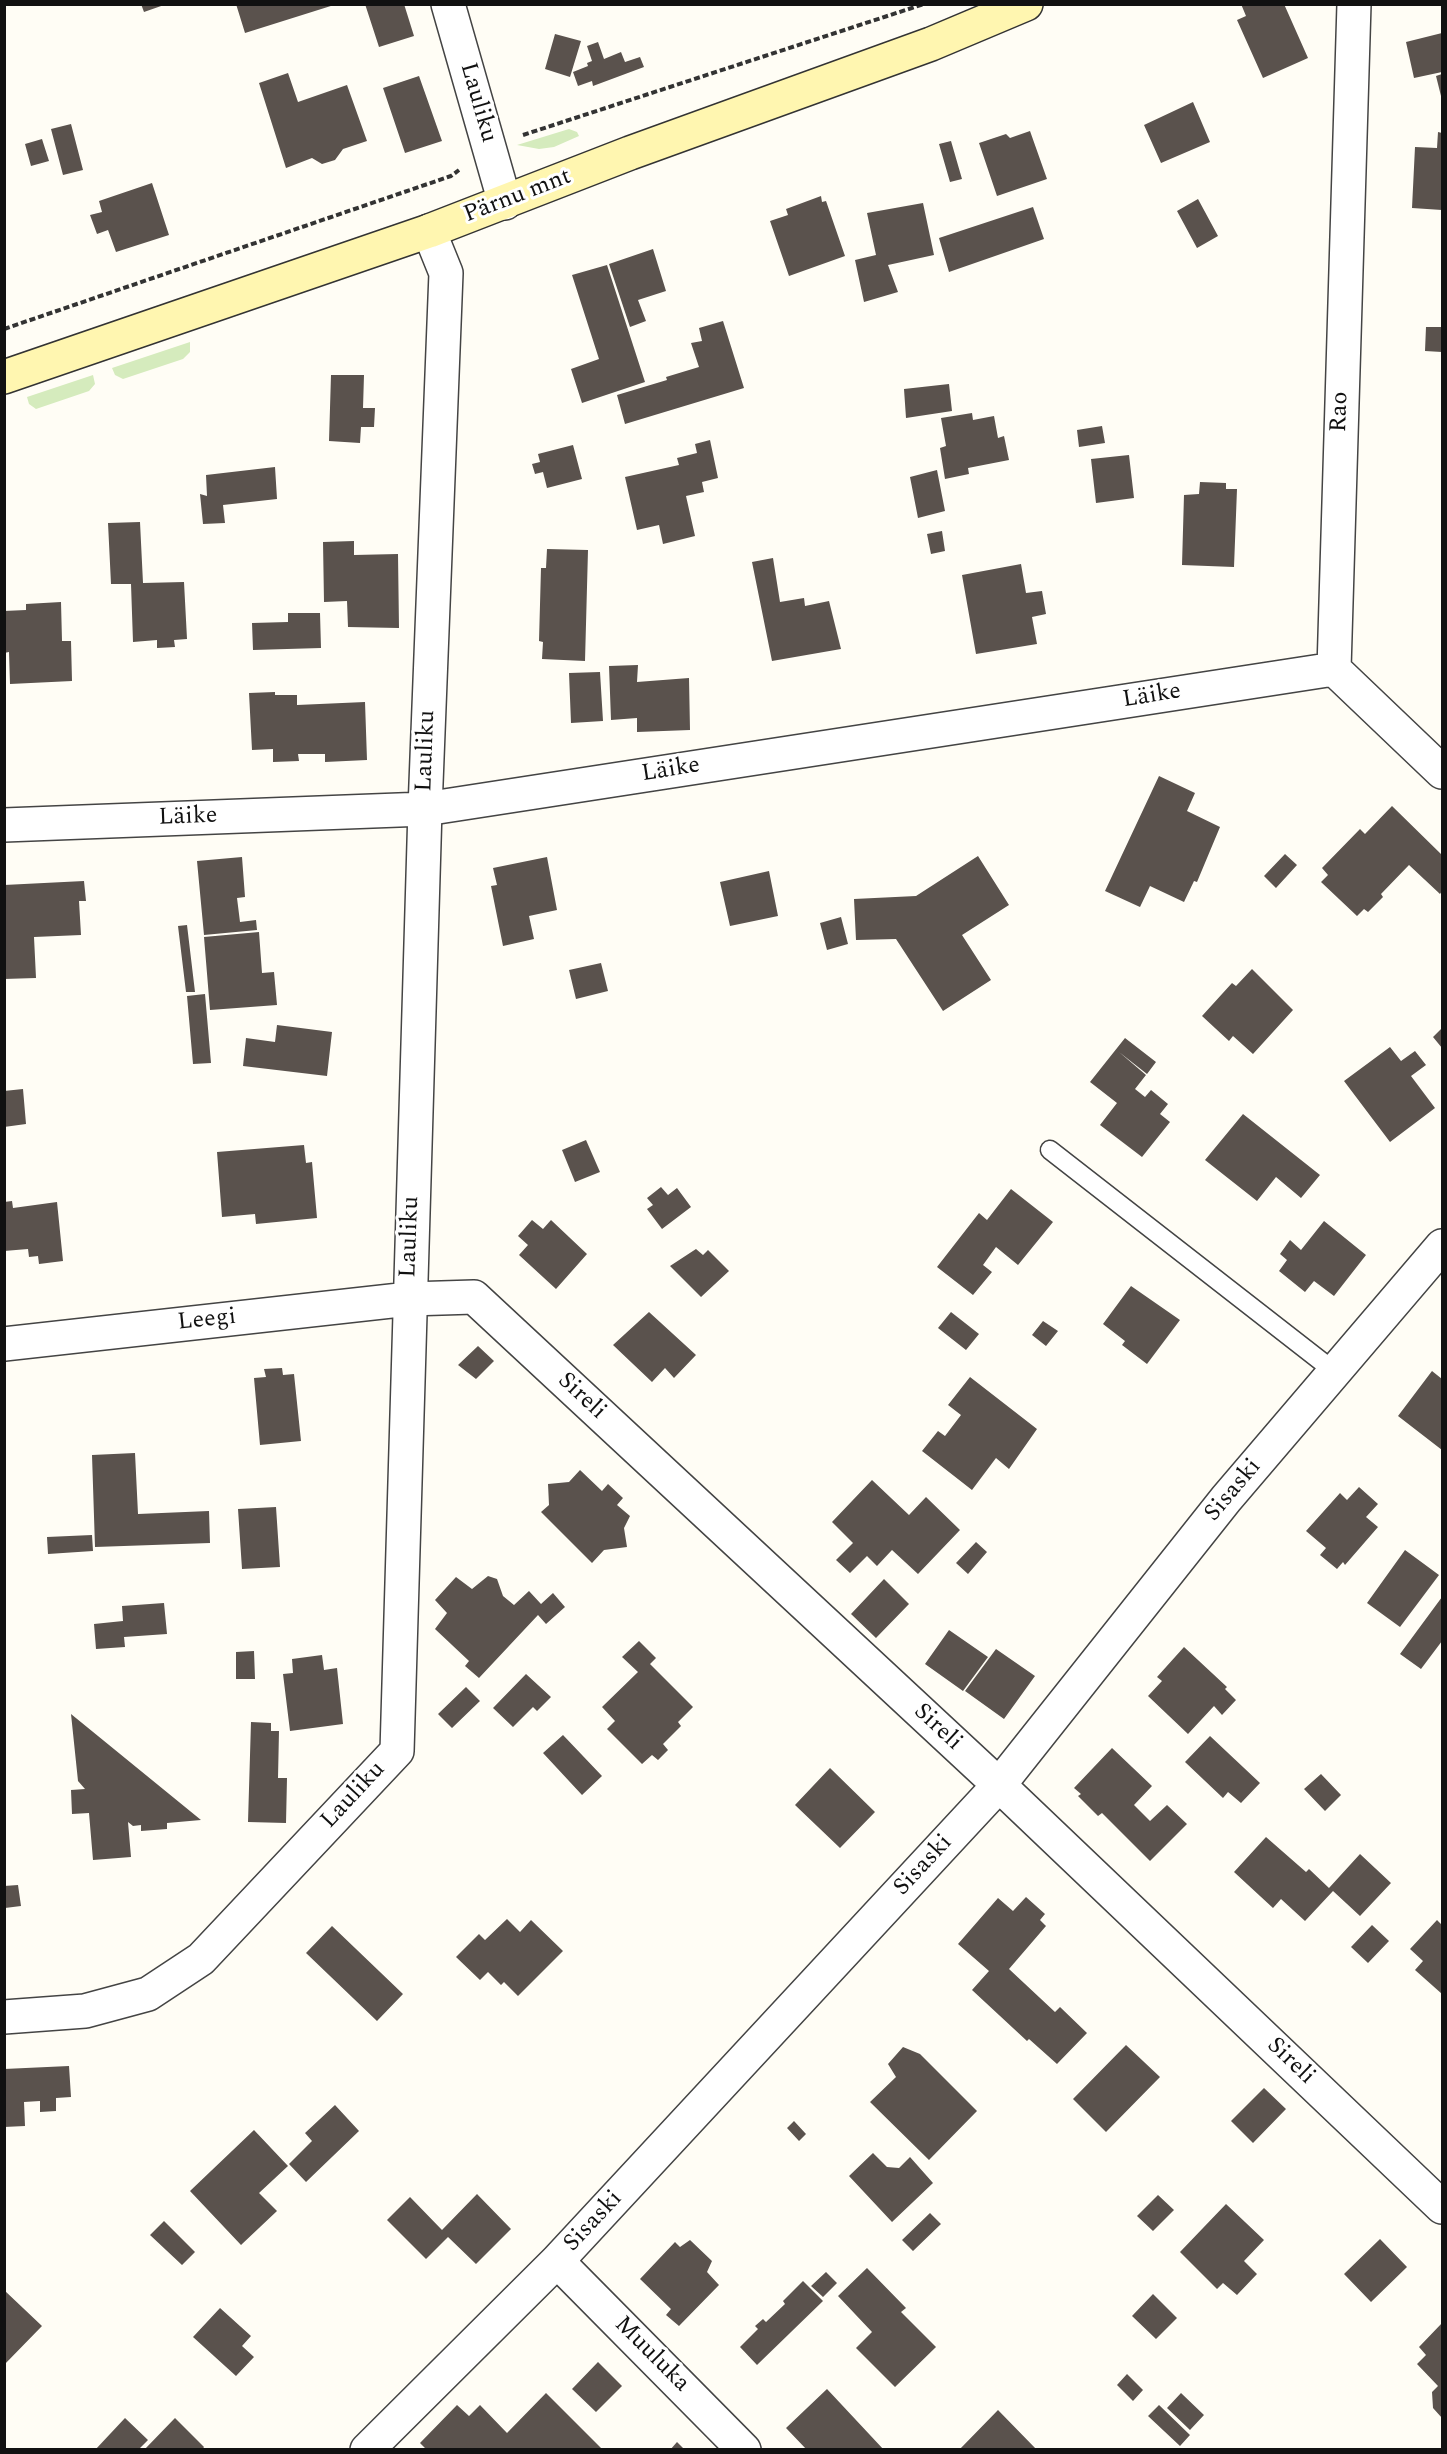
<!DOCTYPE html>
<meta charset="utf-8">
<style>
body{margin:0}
#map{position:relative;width:1447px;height:2454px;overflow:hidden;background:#fffdf5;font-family:Spectral,serif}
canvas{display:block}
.frame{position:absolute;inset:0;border:6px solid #111;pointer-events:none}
</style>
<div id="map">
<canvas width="1447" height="2454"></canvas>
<div class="frame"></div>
</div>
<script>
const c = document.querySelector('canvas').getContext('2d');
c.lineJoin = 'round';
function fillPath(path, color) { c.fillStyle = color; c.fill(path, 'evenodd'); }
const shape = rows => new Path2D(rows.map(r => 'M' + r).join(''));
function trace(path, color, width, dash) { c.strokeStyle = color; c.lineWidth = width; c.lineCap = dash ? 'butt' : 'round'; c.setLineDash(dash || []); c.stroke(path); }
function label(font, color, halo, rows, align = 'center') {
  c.font = font + ' Spectral,serif'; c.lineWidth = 6; c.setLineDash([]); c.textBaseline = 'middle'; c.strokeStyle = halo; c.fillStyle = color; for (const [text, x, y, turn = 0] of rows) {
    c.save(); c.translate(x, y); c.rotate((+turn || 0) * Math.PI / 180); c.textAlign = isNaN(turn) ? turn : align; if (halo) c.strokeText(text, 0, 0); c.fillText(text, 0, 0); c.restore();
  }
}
fillPath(shape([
 [569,129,577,132,579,136,554,147,539,149,517,145],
 [190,342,190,352,183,359,123,379,115,375,112,368],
 [93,375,95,384,89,391,36,409,29,404,27,397]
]), '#d5ebbd');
fillPath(shape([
 [141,4,164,4,164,5,144,12],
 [236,4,334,4,334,5,245,33],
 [365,4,404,4,414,36,379,47],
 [1241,4,1284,4,1308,58,1263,78,1237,20,1246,16],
 [1442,33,1442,72,1414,78,1406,42],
 [555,34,581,41,570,77,545,69],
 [598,42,604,59,621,52,625,62,640,57,644,67,593,86,592,81,578,86,573,72,588,66,587,63,592,61,587,46],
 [288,73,298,102,347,85,367,141,343,149,335,160,322,164,312,158,286,168,259,83],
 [1442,74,1442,100,1436,76],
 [419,76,442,141,405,153,383,88],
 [1193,102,1210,142,1161,163,1144,125],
 [71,124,83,170,63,175,51,129],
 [1030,131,1047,179,997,196,979,143,1006,134,1010,138],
 [1438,132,1442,133,1442,210,1412,208,1415,147,1437,148],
 [42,139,49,161,31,166,25,144],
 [951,141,962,179,950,182,939,144],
 [152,183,169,235,116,252,108,230,97,234,90,215,102,212,99,201],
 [821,196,822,202,826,201,845,256,789,276,770,221,788,215,786,209],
 [1198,199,1218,236,1197,248,1177,211],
 [923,203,934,255,888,265,898,292,864,302,855,260,876,255,867,213],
 [1033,207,1044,239,949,272,939,238],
 [653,249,666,291,638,300,646,321,630,327,609,264],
 [607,265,645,382,582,403,571,369,599,359,572,275],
 [723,321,744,388,625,424,617,395,667,380,666,377,699,367,691,343,702,341,699,328],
 [1426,327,1442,327,1442,352,1425,351],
 [331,375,364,375,363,408,375,408,374,427,361,427,360,443,329,441],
 [949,384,952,411,906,418,904,389],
 [972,413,973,420,994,416,998,438,1004,436,1009,460,968,468,969,474,945,479,940,448,946,446,941,418],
 [1102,426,1105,443,1079,447,1077,430],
 [710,440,718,478,702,482,704,492,686,496,695,536,663,544,659,525,637,530,625,477,679,465,677,458,697,453,695,444],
 [573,445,582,479,547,488,543,472,535,474,532,464,540,462,538,454],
 [1129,455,1134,498,1096,503,1091,459],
 [275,467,277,499,223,505,225,523,203,524,200,494,207,496,206,475],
 [937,470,945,511,918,518,910,477],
 [1200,482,1226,483,1226,489,1237,489,1234,567,1182,565,1184,495,1199,494],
 [140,522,143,583,184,582,187,639,174,640,175,647,157,648,157,640,133,642,131,584,111,584,108,523],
 [942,531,945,551,931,554,927,534],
 [354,541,354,555,398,554,399,628,348,627,347,601,324,602,323,542],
 [547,549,588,550,585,661,542,659,543,642,539,641,541,568,546,568],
 [773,558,780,602,804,598,805,606,829,601,841,649,772,661,752,562],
 [1021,564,1026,593,1042,591,1046,614,1032,617,1037,644,976,654,962,575],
 [61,602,62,641,71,641,72,681,10,684,9,652,4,653,4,611,26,610,26,604],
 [288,613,320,613,321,648,253,650,252,623,288,622],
 [638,665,637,682,689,678,690,730,637,732,637,718,611,720,609,666],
 [600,672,603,721,571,723,569,673],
 [275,692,275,695,297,695,297,705,365,702,367,760,325,762,325,754,298,754,299,761,273,762,273,749,252,750,249,693],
 [1159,776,1195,793,1187,811,1220,827,1197,882,1194,881,1184,902,1150,886,1140,907,1105,891],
 [1392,806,1442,855,1442,891,1440,894,1409,865,1381,894,1383,897,1368,912,1364,909,1357,916,1321,882,1328,875,1322,868,1360,829,1365,834],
 [1285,854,1297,865,1276,888,1264,876],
 [978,856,1009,905,962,935,991,980,943,1011,896,939,856,940,854,899,916,896],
 [242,857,245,897,237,898,240,922,256,920,257,930,204,935,197,861],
 [547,857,557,910,529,916,534,939,503,946,491,886,497,885,493,868],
 [769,871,778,916,730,926,720,882],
 [84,881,86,901,79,901,81,935,34,937,36,978,4,979,4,885],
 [841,917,848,944,827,950,820,923],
 [187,925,195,992,186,992,178,926],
 [259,932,262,973,274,972,277,1005,210,1010,204,937],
 [601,963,608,991,576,999,569,970],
 [1252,969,1293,1010,1253,1054,1233,1036,1229,1041,1202,1016,1232,983,1236,986],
 [205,994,211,1063,193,1064,187,996],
 [277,1025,332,1032,327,1076,243,1066,246,1038,275,1042],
 [1442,1028,1442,1048,1433,1037],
 [1125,1038,1156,1062,1147,1074,1119,1052,1146,1075,1135,1089,1145,1097,1151,1090,1168,1104,1160,1114,1170,1122,1142,1157,1100,1125,1117,1103,1090,1082],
 [1390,1047,1401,1061,1415,1051,1426,1065,1411,1076,1435,1108,1390,1142,1344,1081],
 [23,1089,26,1124,4,1127,4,1091],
 [1243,1114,1320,1175,1301,1198,1276,1177,1257,1201,1205,1160],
 [586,1140,600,1172,575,1182,562,1150],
 [304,1145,306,1163,312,1162,317,1218,256,1224,255,1214,222,1217,217,1152],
 [661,1187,668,1195,677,1188,691,1207,662,1229,647,1209,653,1205,647,1198],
 [1011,1189,1053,1222,1018,1265,996,1247,983,1265,992,1272,973,1295,937,1267,979,1213,987,1220],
 [12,1201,13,1208,57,1202,63,1261,39,1264,38,1256,29,1257,28,1249,4,1251,4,1202],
 [532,1220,543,1229,551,1220,587,1254,556,1289,519,1255,528,1245,518,1236],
 [1324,1221,1366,1255,1334,1296,1314,1281,1305,1292,1279,1271,1287,1260,1280,1254,1290,1240,1301,1250],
 [696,1249,703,1255,708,1250,729,1271,701,1297,670,1266],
 [1131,1286,1180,1320,1147,1364,1122,1345,1125,1341,1103,1324],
 [649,1312,696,1355,674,1378,665,1368,652,1382,613,1345],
 [951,1312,979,1334,966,1350,938,1328],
 [1043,1321,1058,1331,1046,1346,1032,1335],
 [478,1346,494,1361,476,1379,458,1365],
 [282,1368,283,1375,294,1374,301,1441,260,1445,254,1378,266,1377,264,1369],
 [1432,1371,1442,1379,1442,1450,1398,1416],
 [970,1377,1037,1429,1009,1469,996,1458,972,1490,922,1451,938,1431,945,1436,961,1415,948,1405],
 [135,1453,138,1514,209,1511,210,1543,95,1547,92,1455],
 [580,1470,602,1491,608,1484,623,1498,617,1505,630,1516,624,1528,627,1547,604,1550,592,1563,541,1512,549,1505,548,1484,569,1482],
 [872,1480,909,1515,926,1497,960,1530,918,1574,892,1550,877,1566,867,1556,850,1573,836,1560,853,1543,832,1522],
 [1359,1487,1378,1504,1366,1517,1378,1527,1345,1565,1343,1562,1337,1569,1320,1555,1326,1548,1306,1531,1340,1493,1347,1500],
 [276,1507,280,1567,242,1569,238,1509],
 [92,1535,93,1551,48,1554,47,1537],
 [976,1542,987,1552,968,1574,956,1563],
 [1405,1550,1439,1575,1400,1627,1367,1603],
 [488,1576,497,1579,503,1596,514,1605,529,1591,541,1604,553,1593,565,1607,546,1624,538,1615,479,1678,465,1666,469,1661,435,1629,447,1613,435,1600,456,1577,472,1589],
 [884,1579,909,1604,876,1638,851,1614],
 [1442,1597,1442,1641,1421,1669,1400,1654],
 [164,1603,167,1634,124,1637,125,1647,96,1649,94,1624,123,1621,122,1606],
 [949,1630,988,1657,963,1691,925,1664],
 [639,1641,656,1658,650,1664,693,1707,678,1722,681,1726,663,1744,668,1750,658,1760,652,1755,642,1764,607,1729,615,1721,602,1707,638,1672,622,1657],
 [1184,1647,1227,1687,1225,1689,1236,1700,1222,1715,1214,1706,1188,1734,1148,1696,1162,1681,1157,1677],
 [996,1649,1035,1676,1004,1719,965,1691],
 [254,1651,255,1679,236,1679,236,1652],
 [322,1655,324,1670,337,1668,343,1724,290,1731,283,1674,293,1673,292,1659],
 [526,1674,551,1697,537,1711,533,1707,513,1727,493,1708],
 [466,1687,480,1701,452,1728,438,1714],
 [71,1714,201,1820,167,1823,167,1829,141,1831,141,1825,133,1826,128,1822,131,1857,93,1860,89,1813,72,1814,71,1790,85,1789,78,1781],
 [251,1722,271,1723,271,1731,279,1731,278,1778,287,1778,286,1823,248,1822],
 [563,1735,602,1776,582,1795,543,1753],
 [1210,1736,1260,1783,1241,1803,1228,1792,1223,1798,1185,1762],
 [1112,1748,1152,1786,1134,1805,1150,1821,1167,1805,1187,1824,1150,1861,1102,1813,1098,1816,1078,1796,1081,1794,1074,1788],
 [830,1768,875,1812,840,1848,795,1805],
 [1321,1774,1341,1795,1325,1811,1304,1789],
 [1266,1837,1306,1872,1309,1869,1329,1888,1360,1854,1391,1883,1360,1916,1333,1891,1305,1921,1281,1899,1273,1908,1234,1872],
 [18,1885,21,1906,5,1908,4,1886],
 [1026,1897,1045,1914,1040,1920,1046,1926,1009,1969,1055,2012,1060,2007,1087,2033,1057,2064,1029,2039,1027,2041,972,1990,989,1971,958,1944,998,1898,1013,1911],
 [507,1919,520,1932,531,1920,563,1951,518,1996,504,1982,501,1985,488,1972,480,1980,456,1957,479,1934,485,1940],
 [1437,1920,1442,1925,1442,1994,1415,1970,1423,1961,1410,1949],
 [1372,1925,1389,1941,1368,1963,1351,1947],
 [332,1926,403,1994,377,2021,306,1953],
 [1126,2045,1160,2077,1106,2132,1073,2099],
 [903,2047,920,2054,977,2111,929,2160,870,2102,896,2077,888,2064],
 [69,2066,71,2097,56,2098,56,2111,40,2112,40,2101,24,2102,25,2126,4,2127,4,2069],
 [1264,2088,1286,2109,1253,2143,1231,2121],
 [335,2105,359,2131,306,2182,289,2164,312,2141,305,2133],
 [794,2121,806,2134,799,2141,787,2128],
 [254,2130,288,2166,259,2193,277,2211,241,2245,190,2191],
 [873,2153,887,2167,899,2168,910,2157,933,2183,892,2222,849,2176],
 [477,2194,511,2229,476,2264,448,2237,426,2259,387,2220,410,2197,442,2230],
 [1158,2195,1174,2210,1153,2231,1137,2216],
 [1226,2204,1264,2240,1244,2261,1257,2274,1237,2295,1223,2283,1217,2289,1180,2252],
 [930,2213,941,2224,913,2251,902,2240],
 [164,2221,195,2252,182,2265,150,2235],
 [1380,2239,1407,2267,1371,2302,1344,2274],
 [690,2240,712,2261,707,2272,719,2285,679,2326,666,2315,671,2309,640,2279,675,2242,680,2247],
 [867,2268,906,2308,901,2312,936,2347,895,2387,856,2348,872,2332,838,2296],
 [826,2272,837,2283,823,2297,811,2286],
 [803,2281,823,2301,757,2365,740,2347,758,2329,755,2326,763,2319,766,2322,785,2304,783,2301],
 [4,2290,42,2326,4,2365],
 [1153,2294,1177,2318,1156,2339,1132,2316],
 [220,2308,251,2336,242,2346,254,2357,236,2376,193,2337],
 [1442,2323,1442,2418,1433,2408,1432,2392,1438,2386,1417,2364,1426,2355,1419,2347],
 [598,2362,622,2386,596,2412,572,2389],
 [1127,2374,1143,2390,1133,2401,1117,2385],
 [827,2389,884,2450,807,2450,786,2428],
 [546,2393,603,2450,427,2450,420,2443,457,2405,469,2416,480,2405,507,2433],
 [1181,2393,1204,2415,1190,2430,1167,2408],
 [1159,2405,1190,2435,1180,2446,1148,2416],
 [998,2410,1037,2450,959,2450],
 [125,2418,148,2440,138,2450,95,2450],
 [175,2418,204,2447,202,2450,144,2450],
 [677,2442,685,2450,670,2450]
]), '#5a524d');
const lane = shape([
 [1050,1150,1335,1372]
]);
const street = shape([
 [448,4,505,203],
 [1354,4,1334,669,1442,772],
 [4,825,425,809,1334,669],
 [4,1344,409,1299,474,1297,999,1785,1442,2207],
 [4,2017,85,2011,148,1994,201,1959,397,1751,425,809,446,273,429,231],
 [557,2261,744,2450],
 [367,2450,557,2261,999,1785,1226,1499,1442,1246]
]);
const secondary = shape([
 [4,377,429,231,630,153,931,44,1026,4]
]);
trace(lane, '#444', 21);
trace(street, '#444', 36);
trace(secondary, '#333', 36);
trace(shape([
 [523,135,924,4],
 [4,329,451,176,459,170]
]), '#333', 4, [6, 3]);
trace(lane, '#fff', 18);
trace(street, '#fff', 33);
trace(secondary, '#fff6b0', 33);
label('24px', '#111', '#fff', [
 ["Lauliku",477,103,74],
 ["Pärnu mnt",518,197,-21],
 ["Rao",1341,412,-88],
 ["Läike",1152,697,-9],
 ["Lauliku",427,751,-88],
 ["Läike",671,771,-9],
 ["Läike",188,818,-2],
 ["Lauliku",411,1237,-88],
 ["Leegi",207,1321,-6],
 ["Sireli",581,1397,43],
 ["Sisaski",1234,1491,-50],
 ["Sireli",937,1728,43],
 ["Lauliku",354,1796,-47],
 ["Sisaski",924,1866,-47],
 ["Sireli",1290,2062,44],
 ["Sisaski",594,2222,-47],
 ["Muuluka",651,2355,45]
]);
</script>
